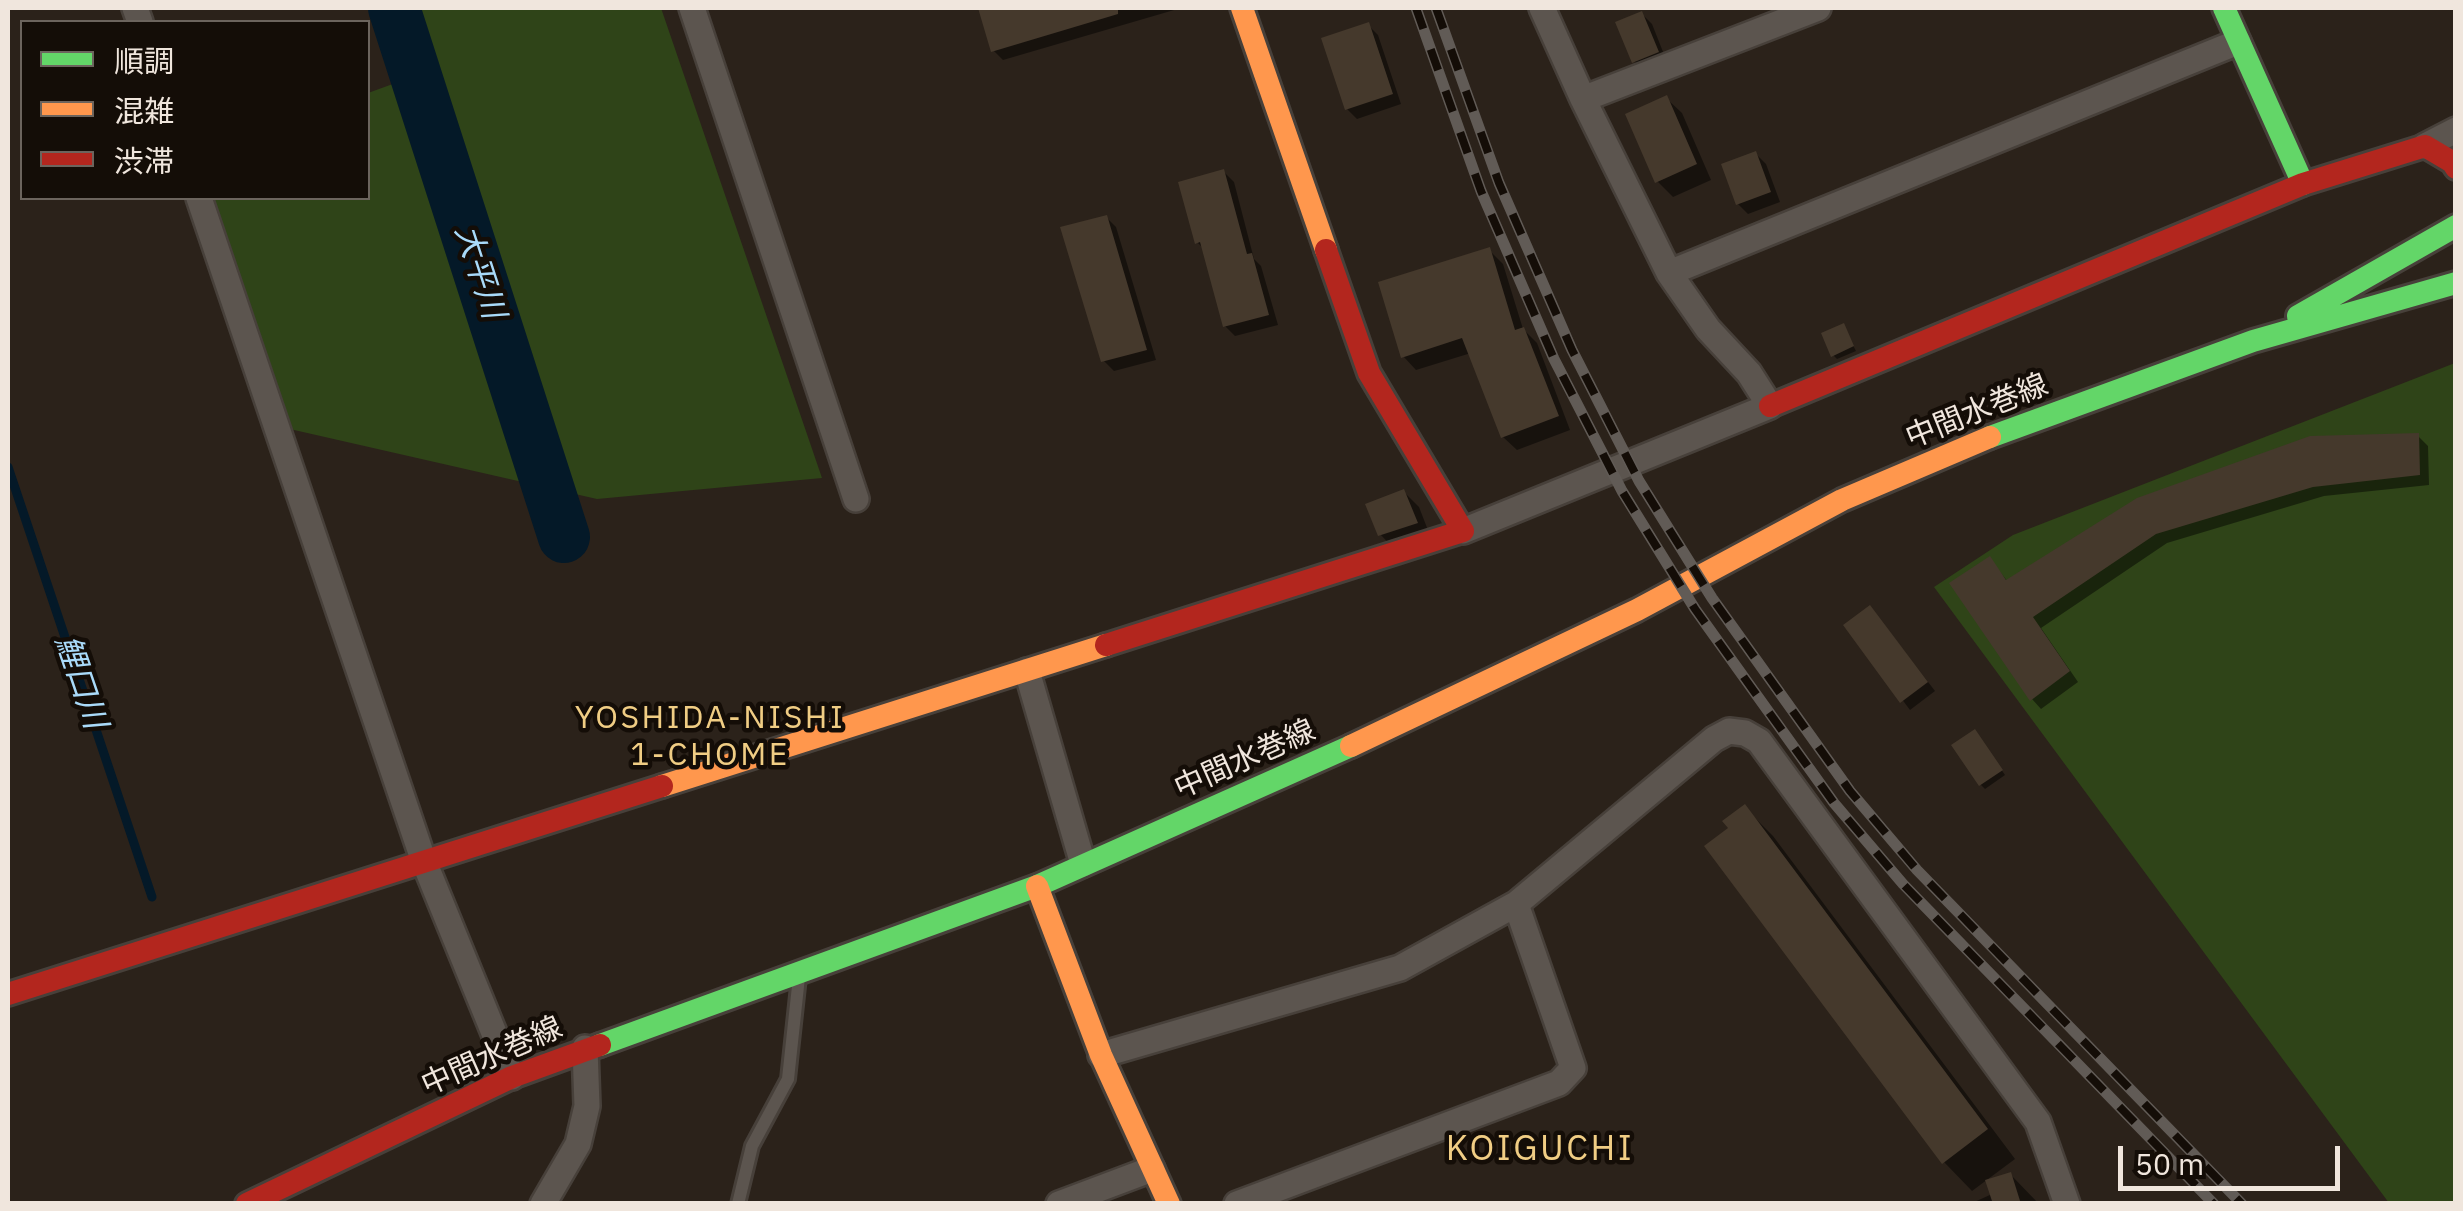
<!DOCTYPE html>
<meta charset="utf-8">
<style>
body{margin:0}
#map{position:relative;width:2463px;height:1211px;overflow:hidden;background:#2b221a;font-family:"IBM Plex Sans","Noto Sans JP",sans-serif}
canvas{display:block}
.frame{position:absolute;inset:0;border:10px solid #f0e6dd;pointer-events:none}
.legend{position:absolute;left:20px;top:20px;width:350px;height:180px;box-sizing:border-box;background:#140d07;border:2px solid #6c645d;margin:0;padding:12px 18px;list-style:none;font-size:30px;color:#f0e6dd}
.legend li{display:flex;align-items:center;gap:20px;height:50px}
.legend b{width:50px;border:2px solid #6c645d}
.scale{position:absolute;left:2118px;top:1146px;width:222px;height:45px;box-sizing:border-box;border:5px solid #f0e6dd;border-top:0;padding-left:12px;font-size:30px;line-height:35px;white-space:nowrap;color:#f0e6dd;-webkit-text-stroke:8px #140d07;paint-order:stroke}
</style>
<div id="map">
<canvas width="2463" height="1211"></canvas>
<div class="frame"></div>
<ul class="legend">
<li><b style="height:12px;background:#63d668"></b>順調</li>
<li><b style="height:12px;background:#ff974d"></b>混雑</li>
<li><b style="height:12px;background:#b3261e"></b>渋滞</li>
</ul>
<div class="scale">50 m</div>
</div>
<script>
const c = document.querySelector('canvas').getContext('2d');
c.lineJoin = 'round';
function fillPath(path, color) { c.fillStyle = color; c.fill(path, 'evenodd'); }
const shape = rows => new Path2D(rows.map(r => 'M' + r).join(''));
function trace(path, color, width, dash) { c.strokeStyle = color; c.lineWidth = width; c.lineCap = dash ? 'butt' : 'round'; c.setLineDash(dash || []); c.stroke(path); }
function label(font, color, halo, rows, align = 'center') {
  c.font = font + ' "IBM Plex Sans","Noto Sans JP",sans-serif'; c.lineWidth = 9; c.setLineDash([]); c.textBaseline = 'middle'; c.strokeStyle = halo; c.fillStyle = color; for (const [text, x, y, turn = 0] of rows) {
    c.save(); c.translate(x, y); c.rotate((+turn || 0) * Math.PI / 180); c.textAlign = isNaN(turn) ? turn : align; if (halo) c.strokeText(text, 0, 0); c.fillText(text, 0, 0); c.restore();
  }
}
fillPath(shape([
 [415,8,661,8,822,478,597,499,281,427,207,198,368,198,368,93,434,69],
 [2455,363,2455,1203,2389,1203,1934,587,2013,535]
]), '#2f4418');
fillPath(shape([
 [981,8,1181,8,1003,60,993,50],
 [1642,14,1652,24,1667,62,1644,71,1634,61],
 [1368,25,1378,35,1401,104,1357,119,1347,109],
 [1666,98,1682,113,1711,180,1673,197,1657,181],
 [1756,154,1766,164,1780,202,1748,214,1738,204],
 [1224,172,1234,182,1254,259,1261,266,1278,325,1235,336,1225,326,1204,249,1197,242],
 [1106,217,1116,227,1156,360,1114,371,1104,361],
 [1489,250,1503,264,1523,329,1537,343,1570,430,1517,450,1503,437,1471,353,1416,370,1403,356],
 [1843,326,1856,351,1837,359,1833,355],
 [2418,436,2428,446,2429,485,2324,496,2167,543,2041,628,2078,682,2041,709,2032,699,1990,559,2008,582],
 [1404,492,1419,507,1431,538,1395,550,1380,534],
 [1878,617,1935,691,1910,710,1847,626],
 [1979,737,2005,775,1985,789,1981,785],
 [1745,808,1773,836,2015,1159,1972,1191,1944,1162,1731,829],
 [2011,1175,2039,1204,1970,1204,1992,1194]
]), '#0007');
trace(shape([
 [8,467,152,897]
]), '#041928', 9);
trace(shape([
 [394,8,564,537]
]), '#041928', 52);
fillPath(shape([
 [978,8,1118,8,1118,14,991,52],
 [1642,11,1659,52,1632,63,1615,22],
 [1369,22,1393,94,1345,110,1321,38],
 [1667,95,1697,164,1655,183,1625,114],
 [1756,151,1771,192,1736,205,1721,164],
 [1224,169,1247,254,1252,253,1269,315,1223,327,1200,242,1195,244,1178,182],
 [1107,215,1147,350,1101,362,1060,227],
 [1490,247,1515,330,1524,327,1559,416,1501,438,1462,338,1401,358,1378,282],
 [1844,323,1854,346,1831,357,1821,333],
 [2419,433,2420,475,2313,487,2156,534,2033,617,2070,671,2030,701,1949,583,1990,556,2006,580,2137,498,2310,436],
 [1404,489,1418,523,1378,536,1365,504],
 [1870,605,1928,682,1900,703,1843,625],
 [1975,729,2003,770,1979,786,1951,745],
 [1745,804,1988,1129,1942,1164,1704,846,1728,828,1722,821],
 [2011,1172,2021,1204,1993,1204,1985,1180]
]), '#45392c');
const lane = shape([
 [738,1204,752,1146,788,1079,799,977]
]);
const street = shape([
 [135,8,140,22],
 [692,8,856,499],
 [1583,99,1818,8],
 [2425,146,2456,130],
 [199,198,423,859,512,1077],
 [1669,273,2238,42],
 [1463,531,1770,406,1749,373,1708,329,1669,273,1583,99,1542,8],
 [1027,671,1083,864],
 [1101,1055,1400,968,1516,904,1714,739,1729,731,1745,733,1759,741,2038,1122,2067,1204],
 [543,1204,578,1144,587,1106,585,1048],
 [1059,1204,1152,1169],
 [1237,1204,1559,1083,1573,1068,1516,904]
]);
const fast = shape([
 [2224,8,2303,184],
 [2298,316,2456,226],
 [1990,437,2253,341,2456,283],
 [600,1045,1037,886,1351,746]
]);
const slow = shape([
 [1242,8,1326,250],
 [1351,746,1637,610,1842,500,1990,437],
 [662,786,1106,645],
 [1037,886,1101,1055,1169,1204]
]);
const jam = shape([
 [1770,406,2303,184,2425,146,2452,162,2456,168],
 [1106,645,1463,531,1369,373,1326,250],
 [8,994,662,786],
 [247,1204,512,1077,600,1045]
]);
trace(lane, '#47403a', 18);
trace(street, '#47403a', 30);
trace(fast, '#47403a', 28);
trace(slow, '#47403a', 28);
trace(jam, '#47403a', 28);
trace(lane, '#5c554f', 12);
trace(street, '#5c554f', 25);
trace(fast, '#63d668', 22);
trace(slow, '#ff974d', 22);
trace(jam, '#b3261e', 22);
const rail = shape([
 [1416,8,1481,191,1554,359,1622,491,1695,609,1834,803,1903,884,2214,1204],
 [1436,8,1499,183,1572,350,1639,481,1712,598,1850,791,1917,870,2242,1204]
]);
trace(rail, '#615b56', 11);
trace(rail, '#140d07', 8, [22]);
label('30px', '#f0e6dd', '#140d07', [
 ["中間水巻線",1977,412,-22],
 ["中間水巻線",1245,760,-24],
 ["中間水巻線",492,1057,-24]
]);
label('italic 32px', '#a9daf9', '#140d07', [
 ["大平川",479,272,72],
 ["鯉口川",80,682,71]
]);
c.letterSpacing = '2.5px';
label('32px', '#f0cd84', '#140d07', [
 ["YOSHIDA-NISHI",710,719],
 ["1-CHOME",710,756]
]);
c.letterSpacing = '0px';
c.letterSpacing = '2.5px';
label('35px', '#f0cd84', '#140d07', [
 ["KOIGUCHI",1540,1150]
]);
c.letterSpacing = '0px';
</script>
